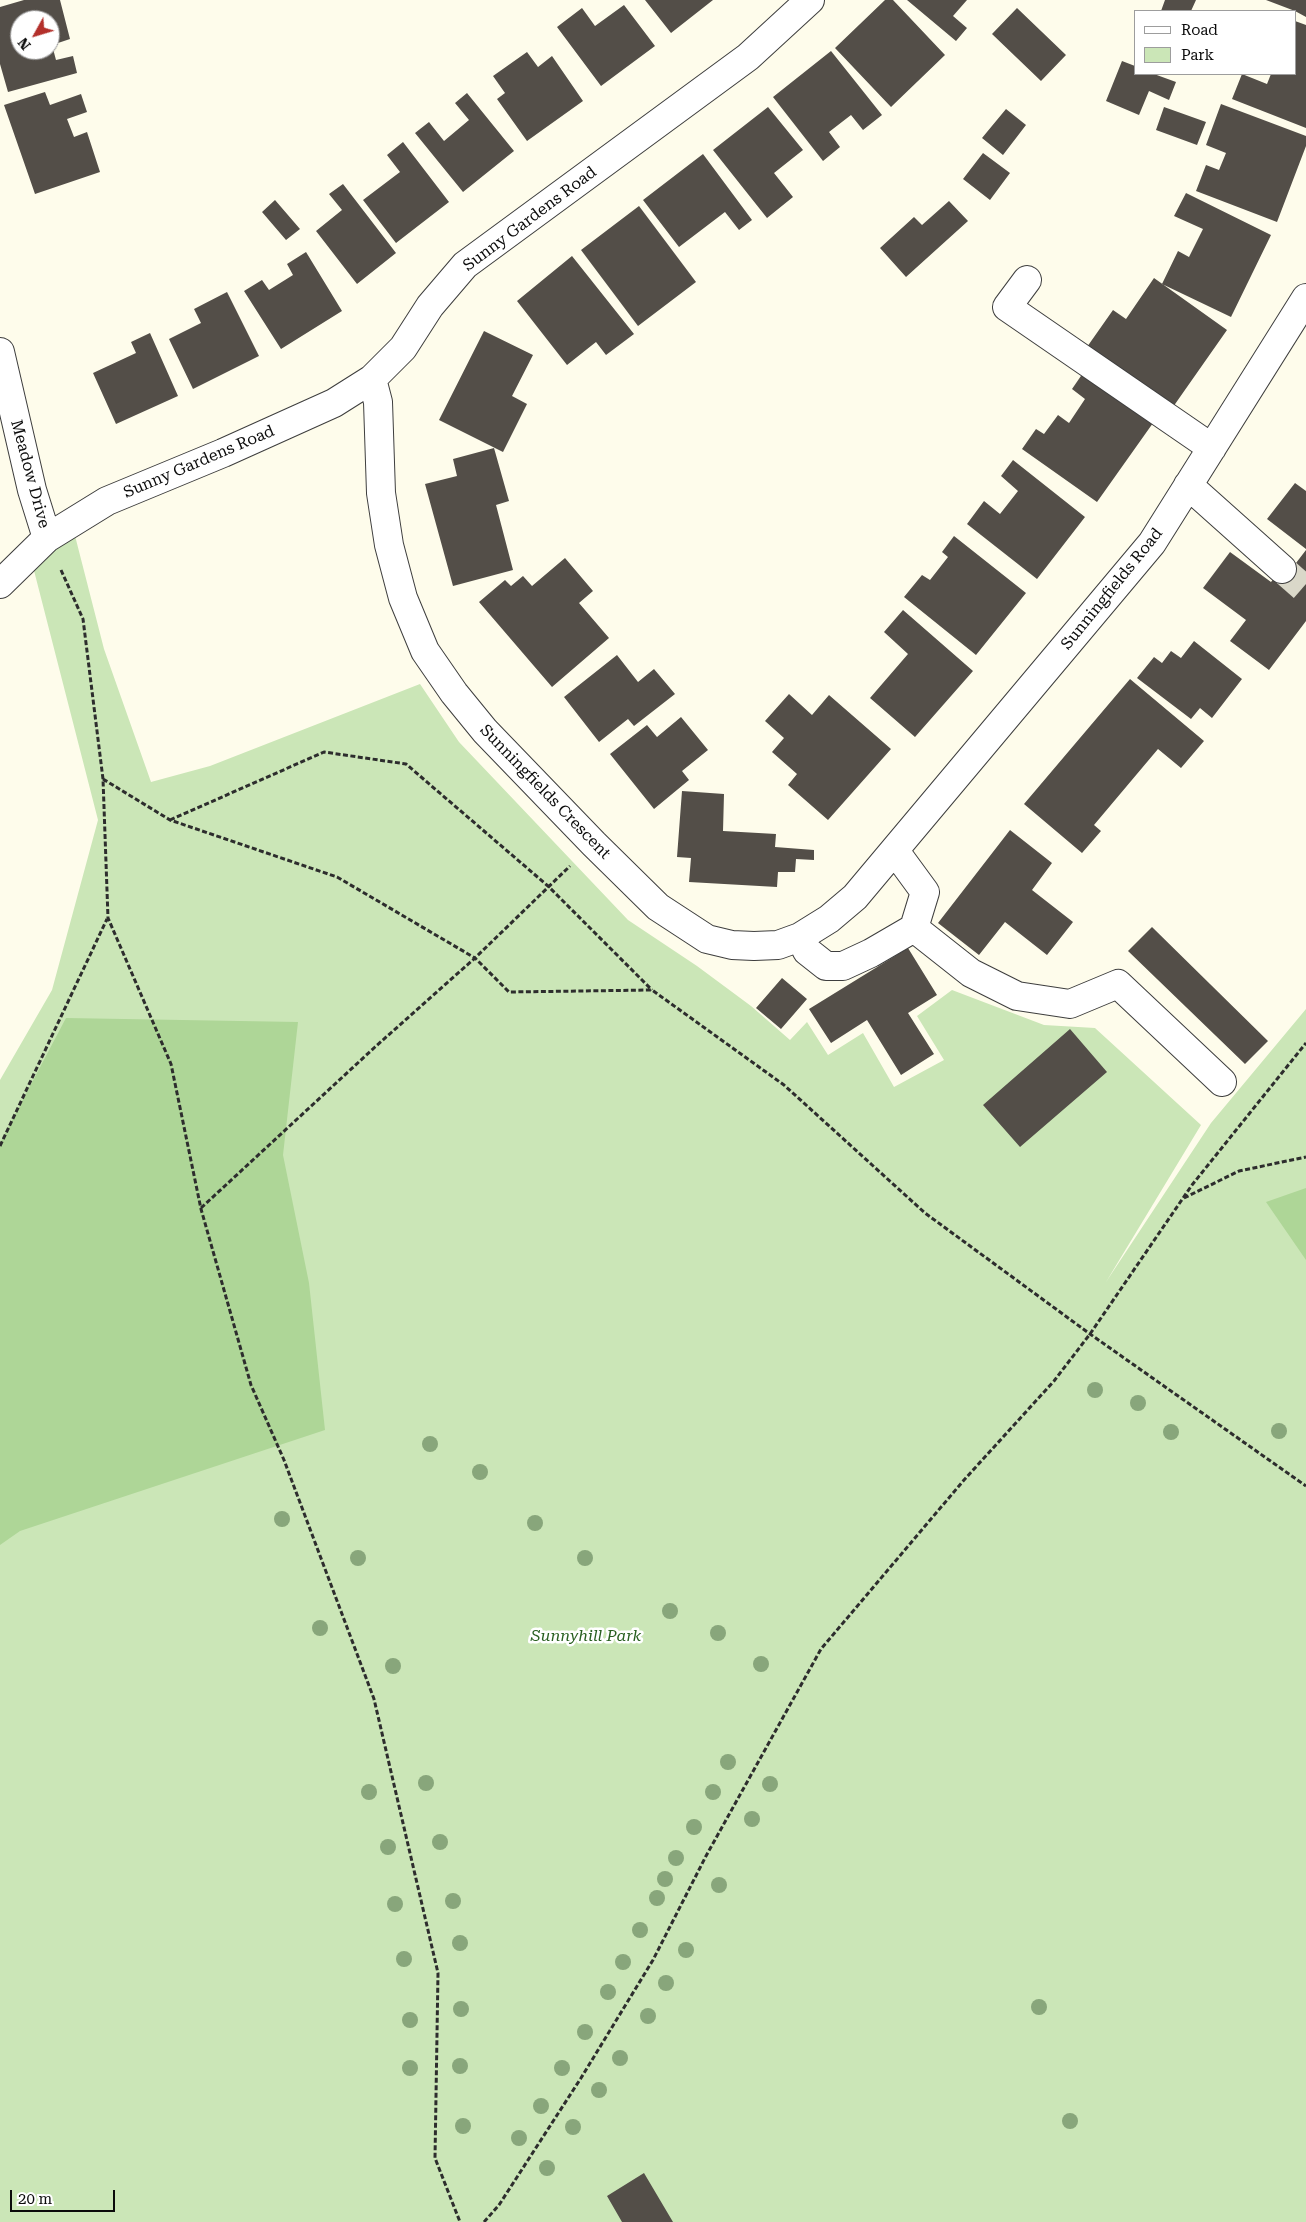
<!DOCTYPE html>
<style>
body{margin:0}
#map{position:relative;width:1306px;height:2222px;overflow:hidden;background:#fefceb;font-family:"Roboto Serif",serif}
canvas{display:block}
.legend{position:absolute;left:1134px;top:10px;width:162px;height:65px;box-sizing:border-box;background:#fff;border:1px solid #9d9d9d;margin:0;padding:6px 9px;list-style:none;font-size:15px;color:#0b0b0b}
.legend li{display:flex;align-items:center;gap:10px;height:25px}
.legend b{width:25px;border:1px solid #9d9d9d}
.north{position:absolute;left:10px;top:10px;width:50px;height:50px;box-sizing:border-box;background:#fff;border:1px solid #9d9d9d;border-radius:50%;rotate:231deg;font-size:14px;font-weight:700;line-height:20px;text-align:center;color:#0b0b0b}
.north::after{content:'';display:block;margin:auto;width:18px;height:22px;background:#b3302b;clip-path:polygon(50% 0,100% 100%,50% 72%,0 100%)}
.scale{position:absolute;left:10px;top:2190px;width:105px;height:22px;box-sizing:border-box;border:2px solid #0b0b0b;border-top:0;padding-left:6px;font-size:15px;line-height:18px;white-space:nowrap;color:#0b0b0b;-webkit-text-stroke:4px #fff;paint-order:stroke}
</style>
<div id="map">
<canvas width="1306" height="2222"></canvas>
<ul class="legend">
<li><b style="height:6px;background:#fff"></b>Road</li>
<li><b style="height:14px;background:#cbe6b7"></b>Park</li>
</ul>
<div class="north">N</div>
<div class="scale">20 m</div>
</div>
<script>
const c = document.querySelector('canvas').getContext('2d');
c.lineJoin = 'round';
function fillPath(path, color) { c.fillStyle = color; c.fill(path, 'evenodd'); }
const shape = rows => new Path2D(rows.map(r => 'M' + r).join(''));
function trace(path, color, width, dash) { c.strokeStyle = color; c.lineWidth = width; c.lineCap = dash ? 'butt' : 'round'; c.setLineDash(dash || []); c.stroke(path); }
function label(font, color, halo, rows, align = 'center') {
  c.font = font + ' "Roboto Serif",serif'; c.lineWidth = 5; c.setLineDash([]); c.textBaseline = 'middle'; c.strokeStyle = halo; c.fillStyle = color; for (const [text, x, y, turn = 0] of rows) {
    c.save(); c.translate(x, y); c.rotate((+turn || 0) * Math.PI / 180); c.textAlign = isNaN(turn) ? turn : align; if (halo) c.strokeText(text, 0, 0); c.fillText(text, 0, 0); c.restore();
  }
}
fillPath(shape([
 [72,524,104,649,151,782,210,766,420,684,459,742,628,920,697,966,751,1006,790,1040,807,1022,828,1055,863,1033,894,1087,944,1060,917,1016,952,990,1044,1025,1095,1028,1201,1125,1106,1282,1211,1123,1306,1009,1306,2222,0,2222,0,1080,52,990,98,820,30,555]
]), '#cbe6b7');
fillPath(shape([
 [66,1018,298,1022,283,1155,309,1283,325,1430,20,1531,0,1545,0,1143],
 [1306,1188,1306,1260,1266,1202]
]), '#aed697');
fillPath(shape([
 [24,0,60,0,70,39,52,45,56,60,73,56,77,73,8,92,0,64,0,7],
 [20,20,50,20,50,50,20,50],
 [645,0,713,0,671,33],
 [885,0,893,0,945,55,891,107,835,48],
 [907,0,967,0,953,16,967,28,956,41],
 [1165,0,1196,0,1191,11,1161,11],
 [1266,0,1306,0,1306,17,1295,11],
 [624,5,655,46,601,86,557,27,582,8,595,26],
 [1017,8,1066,55,1041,81,992,34],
 [1295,21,1306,25,1306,128,1232,99,1242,74,1267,84,1271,74,1295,74],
 [831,51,882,115,863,130,851,115,829,132,840,147,823,161,773,97],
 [527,52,538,67,552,56,583,101,527,141,497,99,505,93,493,76],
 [1122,61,1135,66,1135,74,1154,74,1176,82,1169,100,1149,91,1139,115,1106,101],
 [45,92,50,105,81,94,87,112,67,119,74,137,87,132,100,172,35,194,4,105],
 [467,93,514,151,463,192,415,133,429,122,444,141,469,120,455,103],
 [1221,104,1306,136,1306,146,1277,222,1196,191,1206,165,1219,170,1226,153,1206,145],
 [768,107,803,150,774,173,793,197,767,218,713,150],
 [1164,107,1206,122,1197,145,1156,130],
 [1006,109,1026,125,1003,155,982,138],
 [403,142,449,202,396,243,363,200,400,172,387,155],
 [983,153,1010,173,990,200,963,179],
 [703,154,752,220,739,230,725,212,679,247,643,200],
 [343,184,396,253,357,284,316,231,342,210,329,194],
 [1186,193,1271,235,1231,317,1162,284,1178,251,1189,257,1203,229,1174,216],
 [275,200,300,229,286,240,262,212],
 [949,201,968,221,906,277,880,248,914,217,922,225],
 [639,206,696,282,638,326,581,250],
 [306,252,342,311,281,349,244,291,262,280,269,290,293,275,287,264],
 [572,256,634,334,606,355,596,342,567,365,517,301],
 [1154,278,1227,330,1173,407,1087,347,1113,310,1126,319],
 [227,292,259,356,193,389,169,339,201,323,194,309],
 [484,331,533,355,512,396,527,404,503,452,439,420],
 [150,333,178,396,116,424,93,373,136,353,131,342],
 [1083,373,1153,423,1097,502,1022,449,1036,429,1044,434,1058,415,1069,423,1085,399,1072,389],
 [494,448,509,501,496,505,513,570,453,586,425,484,457,476,453,459],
 [1013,460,1085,517,1037,579,967,524,984,501,1000,514,1018,491,1001,476],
 [1295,483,1306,491,1306,549,1267,519],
 [954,536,1026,593,976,655,904,597,922,575,930,580,948,557,942,552],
 [1306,550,1306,621,1269,670,1230,641,1246,620,1203,588,1230,552,1271,582,1290,558,1296,563],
 [565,558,593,591,579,603,609,638,552,687,479,602,505,580,511,586,523,576,532,586],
 [903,610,973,671,915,737,870,698,908,654,884,632],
 [1194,641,1242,679,1212,718,1200,708,1191,719,1137,678,1154,657,1162,663,1171,651,1181,658],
 [617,655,638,682,654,669,675,694,634,726,628,719,599,742,564,697],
 [1130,679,1204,741,1181,768,1158,749,1094,825,1101,831,1082,853,1024,804],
 [789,694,812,715,829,695,891,749,828,820,788,785,797,774,772,752,784,738,765,721],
 [681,717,708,750,682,771,689,780,654,809,610,754,647,725,657,737],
 [682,791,724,794,723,831,776,834,775,847,814,850,814,860,796,859,795,872,778,872,777,887,689,882,691,858,677,857],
 [1010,830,1052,863,1032,890,1073,922,1047,955,1005,922,979,955,938,923],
 [1152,927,1268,1041,1245,1064,1128,951],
 [908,948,937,995,908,1013,934,1054,901,1075,867,1020,831,1043,809,1009],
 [782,978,807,999,781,1029,756,1008],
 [1070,1029,1107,1072,1020,1147,983,1105],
 [644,2173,673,2222,622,2222,607,2196]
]), '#534e48');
trace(shape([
 [1282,569,1306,590]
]), '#dad8c9', 28, [28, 14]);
const minor = shape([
 [1027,280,1007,307,1212,448],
 [0,352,32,490,47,538],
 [372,379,378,402,381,493,389,545,403,598,425,651,454,693,485,731,594,844,658,907,707,939,732,945,754,946,778,945,800,937,829,919,855,897,1152,543,1306,298],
 [1188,485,1282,569],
 [0,584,47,538,107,501,223,453,334,403,372,379,403,348,430,306,465,265,748,57,810,0],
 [895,851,925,892,914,928],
 [800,937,807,951,826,966,843,966,871,953,914,928,971,973,1017,996,1070,1004,1118,984,1222,1082]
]);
trace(minor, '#3e3e3e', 30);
trace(shape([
 [61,570,83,619,103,779,108,918,171,1064,201,1209,251,1385,284,1460,374,1699,438,1973,435,2158,460,2222],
 [103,779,170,820,337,877,475,958,509,992,652,990,784,1085,925,1213,1090,1334,1306,1486],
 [170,820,324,752,406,764,548,886,652,990],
 [0,1146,107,919],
 [1184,1198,1239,1171,1306,1157],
 [201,1208,375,1047,475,958,570,866],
 [484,2222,499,2205,581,2078,653,1960,706,1856,821,1649,964,1480,1054,1381,1090,1334,1192,1185,1306,1043]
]), '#2d2d2d', 3, [5, 2.5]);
trace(minor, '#fff', 28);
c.fillStyle = '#88a67b';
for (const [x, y] of [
 [1095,1390],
 [1138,1403],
 [1279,1431],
 [1171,1432],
 [430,1444],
 [480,1472],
 [282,1519],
 [535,1523],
 [358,1558],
 [585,1558],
 [670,1611],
 [320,1628],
 [718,1633],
 [761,1664],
 [393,1666],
 [728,1762],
 [426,1783],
 [770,1784],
 [369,1792],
 [713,1792],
 [752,1819],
 [694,1827],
 [440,1842],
 [388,1847],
 [676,1858],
 [665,1879],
 [719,1885],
 [657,1898],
 [453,1901],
 [395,1904],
 [640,1930],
 [460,1943],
 [686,1950],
 [404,1959],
 [623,1962],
 [666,1983],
 [608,1992],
 [1039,2007],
 [461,2009],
 [648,2016],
 [410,2020],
 [585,2032],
 [620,2058],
 [460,2066],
 [410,2068],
 [562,2068],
 [599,2090],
 [541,2106],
 [1070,2121],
 [463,2126],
 [573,2127],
 [519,2138],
 [547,2168]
]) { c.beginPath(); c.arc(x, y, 8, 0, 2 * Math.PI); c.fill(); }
label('16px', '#0b0b0b', '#fff', [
 ["Sunny Gardens Road",530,219,-37],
 ["Sunny Gardens Road",199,462,-23],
 ["Meadow Drive",30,474,75],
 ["Sunningfields Road",1112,589,-51],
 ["Sunningfields Crescent",545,792,46]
]);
label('italic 16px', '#285f20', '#fff', [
 ["Sunnyhill Park",586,1636]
]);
</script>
